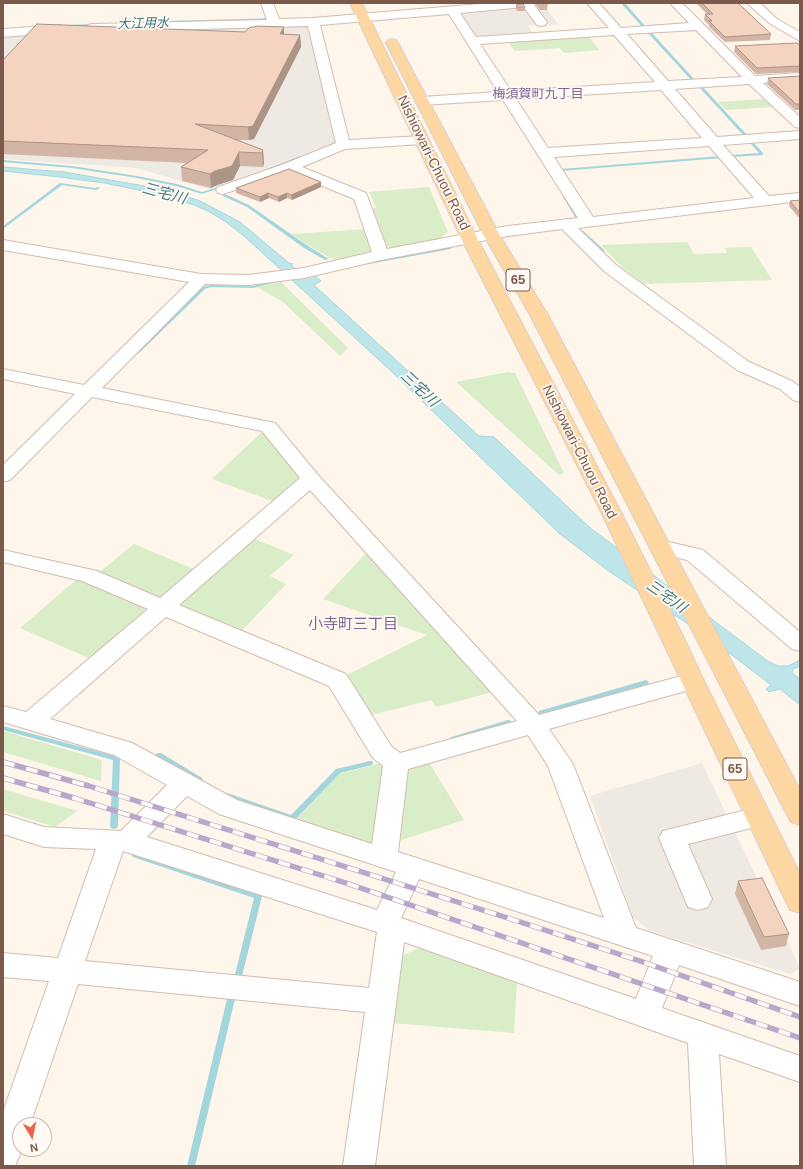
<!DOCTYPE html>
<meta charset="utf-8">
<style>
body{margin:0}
#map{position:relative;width:803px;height:1169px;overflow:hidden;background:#fef5eb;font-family:Helvetica,sans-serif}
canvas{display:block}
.frame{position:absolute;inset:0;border:4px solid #7b5a4c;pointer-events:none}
.north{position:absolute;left:12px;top:1117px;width:40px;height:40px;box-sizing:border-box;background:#fffaf3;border:1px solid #cabab0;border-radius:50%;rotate:170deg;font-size:11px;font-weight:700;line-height:16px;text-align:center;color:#7b5a4c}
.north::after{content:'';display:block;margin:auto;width:14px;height:18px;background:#ec664c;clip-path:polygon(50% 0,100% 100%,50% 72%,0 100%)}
</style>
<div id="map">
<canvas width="803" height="1169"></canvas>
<div class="frame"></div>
<div class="north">N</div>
</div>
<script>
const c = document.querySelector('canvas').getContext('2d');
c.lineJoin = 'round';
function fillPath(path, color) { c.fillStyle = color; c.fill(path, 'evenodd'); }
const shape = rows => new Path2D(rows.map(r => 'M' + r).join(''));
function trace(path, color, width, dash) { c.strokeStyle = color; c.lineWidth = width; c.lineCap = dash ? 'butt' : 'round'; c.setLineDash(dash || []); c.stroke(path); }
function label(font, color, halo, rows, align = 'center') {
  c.font = font + ' Helvetica,"Noto Sans JP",sans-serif'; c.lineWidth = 3.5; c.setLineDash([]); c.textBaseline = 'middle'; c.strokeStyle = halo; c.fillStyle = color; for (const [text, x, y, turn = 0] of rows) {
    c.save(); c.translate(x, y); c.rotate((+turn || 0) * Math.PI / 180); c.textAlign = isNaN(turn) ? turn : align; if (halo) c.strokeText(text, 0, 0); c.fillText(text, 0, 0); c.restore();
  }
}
fillPath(shape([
 [544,5,559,25,528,26,534,35,476,37,460,14,464,12],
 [307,25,336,143,209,189,136,168,3,159,3,35],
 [702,763,800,968,790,974,650,931,633,917,590,796]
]), '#efe9e4');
fillPath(shape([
 [587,35,600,50,564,53,560,48,515,51,507,41],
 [766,99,774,107,726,110,718,102],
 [429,187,448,232,437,241,395,249,384,246,370,209,376,208,369,192],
 [367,229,376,249,371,254,336,261,309,246,292,234],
 [687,242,694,254,727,253,725,248,751,247,772,280,644,284,623,268,601,245],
 [281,282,348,348,340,356,283,302,257,287],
 [508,372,515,373,564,473,559,475,456,382],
 [264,430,301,475,298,484,275,502,212,479],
 [252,538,294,555,270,576,286,584,239,634,178,608,177,603],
 [134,544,196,570,164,597,152,598,97,574],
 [368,551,493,692,436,707,431,700,368,716,343,677,427,635,323,599],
 [76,580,84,582,144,606,144,615,93,660,20,628],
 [3,731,102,760,101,781,3,752],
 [427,759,464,820,398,841,400,779,420,761],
 [382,763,386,769,373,843,365,843,295,821,339,774],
 [3,789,77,811,55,827,3,811],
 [419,948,517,982,514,1033,392,1023,399,957]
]), '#d9edc8');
const water = shape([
 [3,167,64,172,156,188,198,200,240,222,289,263,293,264,291,265,305,277,315,276,321,281,314,285,479,436,494,437,589,527,769,662,778,666,788,666,800,660,800,666,793,669,792,673,800,679,800,705,780,689,769,692,766,689,771,685,715,642,610,572,560,534,391,371,244,236,226,222,208,211,194,205,158,194,104,183,60,177,3,171,3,167]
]);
fillPath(water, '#bee6e9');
trace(water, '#a3d6dc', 1);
fillPath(shape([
 [621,3,625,3,646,27,646,29,644,29,621,3],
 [283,18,285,19,284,20,164,23,162,22,164,21,283,18],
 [95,24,97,25,96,26,67,27,65,26,67,25,95,24],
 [648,31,650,31,695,80,695,82,693,82,648,33,648,31],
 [698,84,700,84,747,135,747,137,745,137,698,86,698,84],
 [749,140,751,140,763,153,763,155,732,157,731,156,733,155,759,153,749,142,749,140],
 [300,156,303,157,262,173,259,172,300,156],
 [721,156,722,156,722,158,561,171,559,170,561,169,721,156],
 [3,160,72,166,137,176,177,184,202,192,224,185,226,186,202,194,176,186,137,178,72,168,3,162,3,160],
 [60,183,95,188,98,187,100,188,96,190,62,185,3,229,3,226,60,183],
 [223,194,225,194,249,205,308,246,329,259,325,260,304,248,247,207,223,196,223,194],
 [564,196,567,197,579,217,578,218,575,217,563,197,564,196],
 [578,228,580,228,604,250,604,252,600,252,578,230,578,228],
 [449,247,451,247,451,249,352,267,350,266,352,265,449,247],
 [275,280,277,280,277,282,253,288,211,287,205,289,139,353,137,353,135,352,201,287,211,285,253,286,275,280],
 [646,680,649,682,648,684,541,715,539,715,538,713,539,711,646,680],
 [508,720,510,720,511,722,510,724,453,741,451,741,450,739,451,737,508,720],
 [3,726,119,757,120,759,118,826,117,828,114,829,111,828,110,826,113,760,3,730,3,726],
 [157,753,161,753,202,778,203,780,202,782,198,782,157,757,156,755,157,753],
 [370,761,372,761,373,763,372,765,340,773,295,820,292,821,225,798,223,796,225,794,227,793,291,815,336,769,370,761],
 [136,852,261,894,262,896,241,980,238,981,235,980,234,978,254,898,133,857,132,855,133,853,136,852],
 [232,992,235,993,236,995,195,1166,187,1166,228,995,229,993,232,992]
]), '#a3d6dc');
const minor = shape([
 [261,3,273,3,279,19,313,18,491,3,536,3,534,5,547,22,545,25,541,26,537,25,524,7,460,13,476,37,609,28,587,3,599,3,621,28,689,23,670,3,682,3,755,76,800,73,800,81,763,83,800,117,800,128,795,127,749,84,675,89,717,137,800,131,800,139,723,145,769,196,800,193,800,201,578,228,616,265,749,362,792,381,800,387,800,402,793,400,780,389,737,370,604,271,562,229,508,236,381,260,304,278,248,285,205,284,102,388,275,423,318,475,539,715,692,673,700,675,704,681,700,687,549,729,573,764,636,928,800,982,800,1006,679,965,662,1008,800,1056,800,1082,719,1054,726,1166,694,1166,688,1043,404,942,375,1166,343,1166,365,1012,78,984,30,1125,20,1125,20,1149,22,1149,19,1157,15,1166,3,1166,3,1112,49,981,3,977,3,953,58,958,96,849,44,847,3,834,3,814,44,827,121,831,167,785,114,755,3,722,3,706,26,712,148,609,82,581,3,562,3,550,97,571,160,598,300,478,262,431,92,397,10,480,3,482,3,465,75,394,3,379,3,369,84,385,189,282,3,250,3,240,201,274,248,275,304,268,372,252,354,199,289,172,223,194,218,193,216,190,218,187,284,164,336,143,308,26,92,32,88,31,86,28,88,25,92,24,267,20,261,3],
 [449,14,498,92,422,97,417,98,415,101,417,104,422,105,503,100,578,218,508,226,387,249,366,193,302,167,345,149,422,144,427,143,429,140,427,137,422,136,349,140,320,25,449,14],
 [696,30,742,77,668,81,627,34,696,30],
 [614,35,655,82,511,91,480,44,614,35],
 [661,90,702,138,548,148,516,99,661,90],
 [709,146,754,198,593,217,554,157,709,146],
 [310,490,517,721,400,753,391,746,346,674,179,605,310,490],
 [166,617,329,686,373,758,383,766,372,844,237,800,132,743,50,719,166,617],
 [528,735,548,766,604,918,398,852,408,769,528,735],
 [187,796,219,814,396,872,377,910,147,837,187,796],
 [123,851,377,932,369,988,85,961,123,851],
 [419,879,653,956,636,999,401,918,419,879],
 [747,3,760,3,777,19,800,32,800,41,769,23,747,3],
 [59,25,63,26,65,29,63,32,3,37,3,29,59,25],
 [660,540,703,550,800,632,800,651,792,649,687,560,652,551,649,546,652,541,660,540],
 [758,807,767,810,771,817,767,824,688,844,712,899,708,907,698,910,688,907,659,838,663,831,758,807]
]);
const major = shape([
 [350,3,362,3,477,238,622,514,683,636,704,681,800,874,800,913,790,910,786,902,602,514,461,238,350,3],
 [392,39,396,40,398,43,499,234,548,315,800,790,800,825,791,822,787,815,530,315,483,234,386,43,388,40,392,39]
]);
trace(minor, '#d2bcaf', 2);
trace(major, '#dad1cd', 2);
fillPath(minor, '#fff');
fillPath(major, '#fed6a2');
const rail = shape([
 [3,762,89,786,508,918,640,961,800,1017],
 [3,778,74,798,346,883,800,1038]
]);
trace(rail, '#b8a7ca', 5.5);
trace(rail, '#fffaf3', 4, [12]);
fillPath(shape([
 [536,3,548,3,547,10,540,10,536,5],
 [696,3,738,3,771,34,770,40,725,42,709,27,709,25,704,20,705,14,707,14],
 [516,5,525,7,525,11,517,11,516,9],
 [284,27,284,34,300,35,301,47,254,139,249,140,237,140,263,150,264,163,263,167,240,166,233,180,217,185,211,188,182,181,181,167,187,163,3,154,3,60,245,32],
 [800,45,800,72,756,74,734,52,735,46],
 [800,76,800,110,795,110,767,84,768,78],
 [321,182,321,187,292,200,287,198,279,202,269,198,260,202,236,193,236,188],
 [800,200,800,219,789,206,790,201],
 [738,881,789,934,786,946,761,950,735,894]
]), '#d3b5a6');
fillPath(shape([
 [284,27,284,39,280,34],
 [300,35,301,47,254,139,249,140,248,127],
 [263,150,264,163,263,167,262,153],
 [239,152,240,166,233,180,217,185,211,188,210,174],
 [321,182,321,187,292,200,291,195],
 [268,193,269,198,260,202,260,197],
 [287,193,287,198,279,202,278,197]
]), '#ac9487');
const building = shape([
 [702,3,738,3,771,34,725,37,709,21,712,21,705,14,713,14,702,3],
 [523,4,525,7,517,7,516,5,523,4],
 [37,24,245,32,250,27,255,27,256,26,284,27,280,34,300,35,253,126,248,127,195,124,263,150,262,153,239,152,232,166,215,171,210,174,181,167,208,150,3,141,3,60,37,24],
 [797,43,800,45,800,66,757,68,735,46,797,43],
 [800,76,800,104,796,104,768,78,800,76],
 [289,169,321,182,291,195,287,193,278,197,268,193,260,197,236,188,289,169],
 [800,200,800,213,790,201,800,200],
 [762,878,789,934,764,937,738,881,762,878]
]);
fillPath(building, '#f5d3c1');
trace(building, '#ac9487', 1);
label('italic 13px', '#3d7981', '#fffaf3', [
 ["大江用水",143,24,-2]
]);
label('13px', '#836497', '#fffaf3', [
 ["梅須賀町九丁目",538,94]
]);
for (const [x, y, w] of [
 [518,280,24],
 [735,769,24]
]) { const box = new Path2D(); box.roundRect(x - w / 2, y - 11, w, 22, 3); c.fillStyle = '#fffaf3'; c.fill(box); trace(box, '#7b5a4c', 1); }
label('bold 13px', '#7b5a4c', null, [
 ["65",518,280],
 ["65",735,769]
]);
label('14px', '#7b5a4c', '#fffaf3', [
 ["Nishiowari-Chuou Road",433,163,64],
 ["Nishiowari-Chuou Road",579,452,63]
]);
label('italic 15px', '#3d7981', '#fffaf3', [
 ["三宅川",164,194,15],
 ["三宅川",419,389,43],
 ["三宅川",666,597,35]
]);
label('15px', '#836497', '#fffaf3', [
 ["小寺町三丁目",353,625]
]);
</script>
